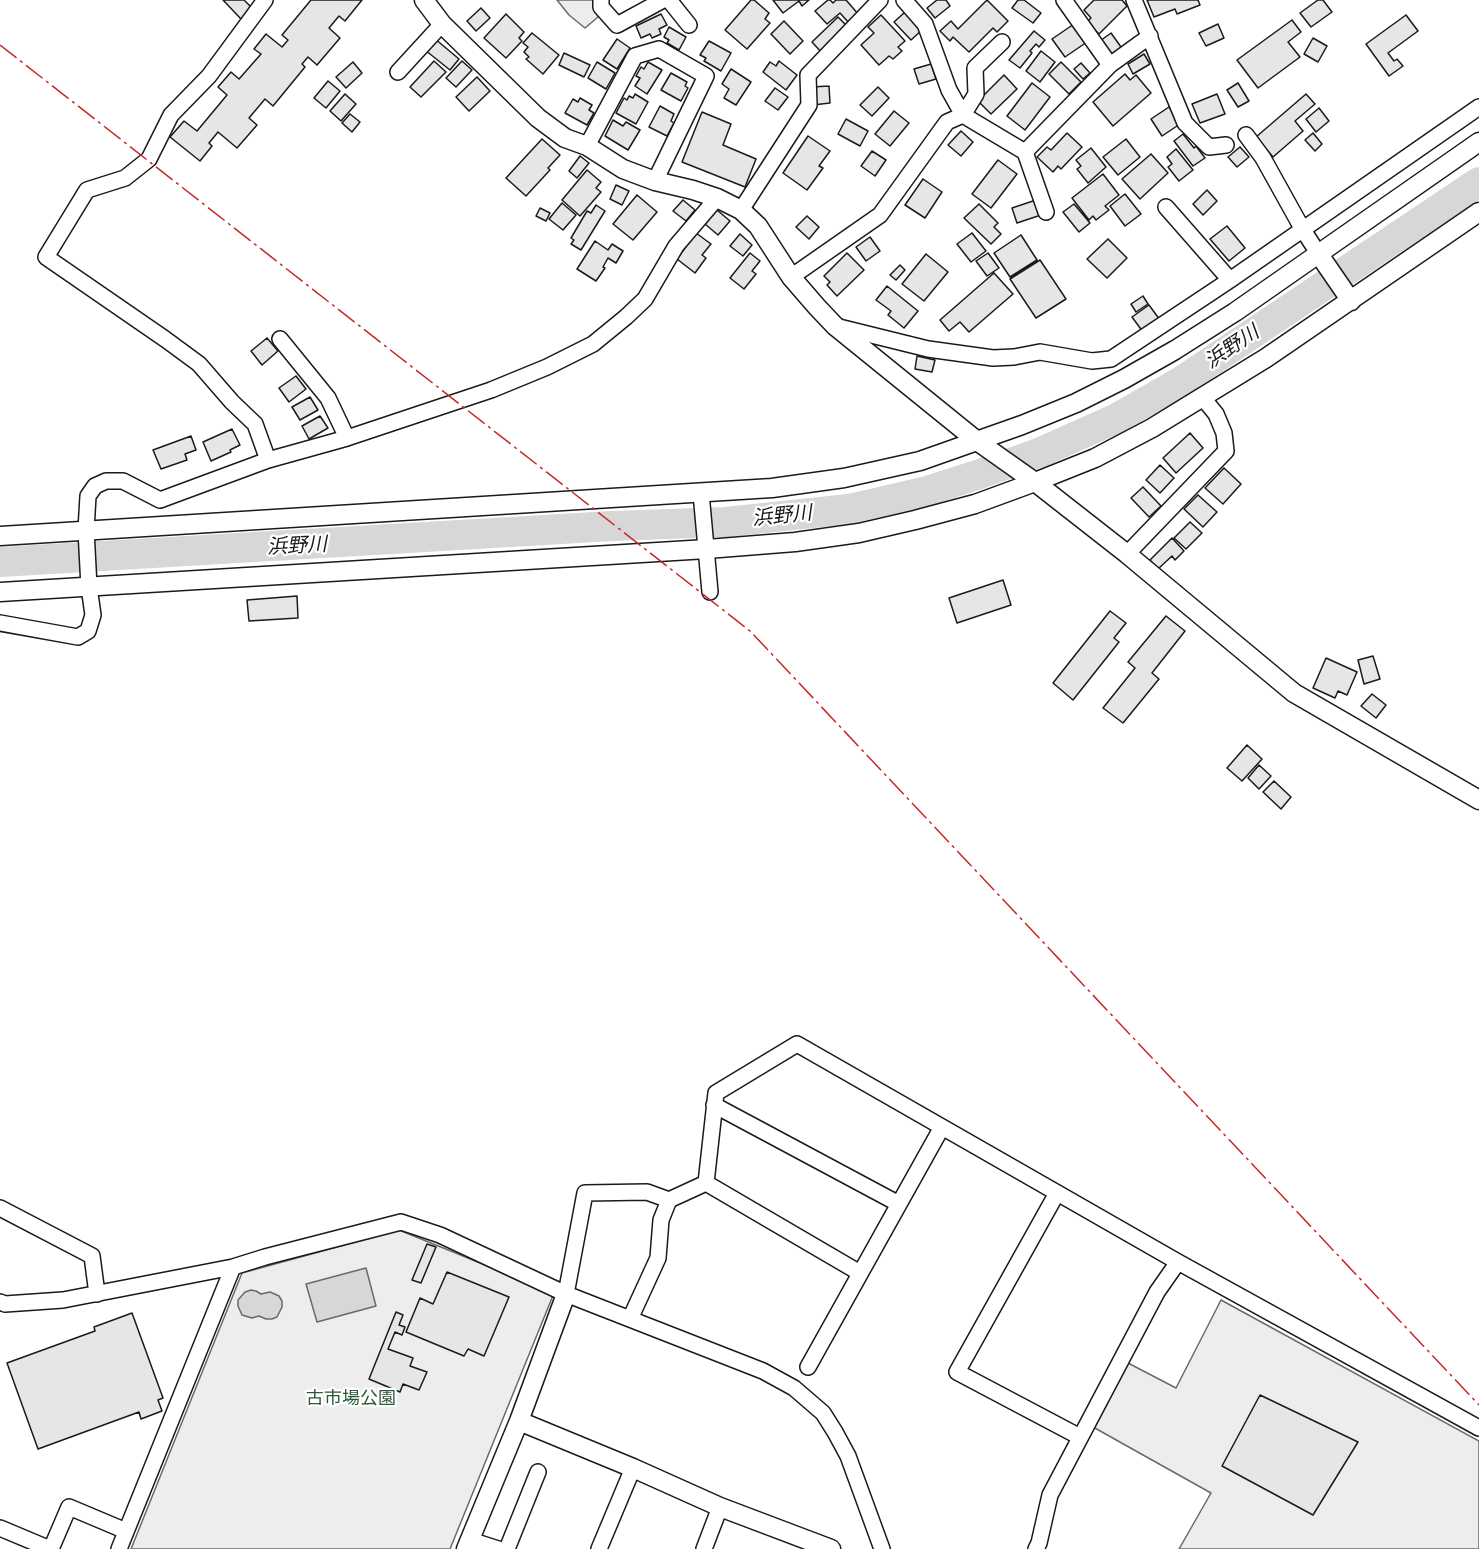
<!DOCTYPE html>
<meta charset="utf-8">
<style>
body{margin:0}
canvas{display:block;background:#fff}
</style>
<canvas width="1479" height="1549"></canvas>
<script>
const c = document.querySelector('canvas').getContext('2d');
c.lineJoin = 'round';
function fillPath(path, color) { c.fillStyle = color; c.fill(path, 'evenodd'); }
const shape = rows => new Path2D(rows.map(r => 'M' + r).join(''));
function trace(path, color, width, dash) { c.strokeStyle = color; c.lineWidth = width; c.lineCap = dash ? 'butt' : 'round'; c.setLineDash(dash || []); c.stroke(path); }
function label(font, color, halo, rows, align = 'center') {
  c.font = font + ' Mulish,"Noto Sans JP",sans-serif'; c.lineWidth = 4.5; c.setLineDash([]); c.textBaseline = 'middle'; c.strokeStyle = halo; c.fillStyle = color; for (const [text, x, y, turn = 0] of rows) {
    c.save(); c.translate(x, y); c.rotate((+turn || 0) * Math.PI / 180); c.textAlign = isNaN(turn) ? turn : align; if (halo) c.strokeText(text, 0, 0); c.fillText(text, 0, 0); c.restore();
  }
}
const built = shape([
 [557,0,595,0,598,17,585,28,569,15,557,0],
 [399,1230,554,1293,450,1549,131,1549,242,1273,399,1230],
 [1221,1300,1479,1441,1479,1549,1179,1549,1211,1493,1093,1427,1128,1363,1176,1388,1221,1300]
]);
fillPath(built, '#ededed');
trace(built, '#6a6a6a', 1.5);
const water = shape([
 [366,1268,376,1306,317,1322,306,1284,366,1268],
 [251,1290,256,1291,261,1294,270,1292,279,1296,282,1301,282,1307,277,1317,272,1319,266,1319,259,1316,252,1318,242,1315,238,1306,238,1300,245,1292,251,1290]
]);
fillPath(water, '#d7d7d7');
trace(water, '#6a6a6a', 1.5);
trace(shape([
 [0,562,612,526,726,522,849,509,927,491,980,474,1041,452,1115,419,1180,382,1479,182]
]), '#d7d7d7', 30);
const building = shape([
 [223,0,244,0,252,8,241,19,223,0],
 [311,0,362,0,345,21,339,16,329,28,340,38,317,65,308,57,302,64,305,67,273,106,265,99,249,118,257,125,237,148,218,132,209,143,212,146,200,161,170,137,184,121,197,131,227,95,218,87,231,72,239,79,261,54,254,49,266,34,282,47,288,40,282,35,311,0],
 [751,0,754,0,769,13,765,19,770,23,747,49,725,30,751,0],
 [773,0,809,0,802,6,799,1,783,13,773,0],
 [828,0,830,0,833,3,836,0,846,0,859,15,849,23,840,13,827,24,815,11,828,0],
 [937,0,946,0,950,6,935,18,927,8,937,0],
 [987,0,1008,21,997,32,993,28,969,52,953,37,950,41,940,31,951,21,958,29,987,0],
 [1018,0,1024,0,1041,13,1033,23,1012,8,1018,0],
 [1094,0,1122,0,1127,6,1099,34,1087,22,1091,18,1084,10,1094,0],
 [1147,0,1198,0,1200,5,1177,14,1175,9,1154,17,1147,0],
 [1318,0,1323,0,1332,12,1311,27,1300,13,1318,0],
 [481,8,490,18,476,31,467,21,481,8],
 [905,12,922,30,911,40,894,22,905,12],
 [506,14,524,32,519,38,522,41,506,58,484,38,506,14],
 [661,14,667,25,659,29,661,34,652,38,650,34,641,38,636,26,661,14],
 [881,15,905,41,898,47,902,51,893,59,889,56,879,65,861,45,874,33,868,27,881,15],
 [1406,15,1418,31,1388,53,1394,61,1397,59,1403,66,1389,76,1366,44,1406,15],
 [838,17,849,28,822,53,812,42,838,17],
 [1292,20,1301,32,1288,42,1300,57,1258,88,1237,60,1292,20],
 [784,21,803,41,790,54,771,34,784,21],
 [1074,24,1087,42,1065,57,1052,39,1074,24],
 [1218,24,1224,38,1206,46,1199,33,1218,24],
 [669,27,686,37,679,50,667,43,669,40,664,37,669,27],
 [1034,31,1045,40,1039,47,1036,44,1030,51,1032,53,1020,68,1009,60,1034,31],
 [532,33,559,55,543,74,526,59,529,57,524,52,528,47,523,43,532,33],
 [1111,33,1121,47,1111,55,1100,41,1111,33],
 [434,38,459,59,450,70,425,50,434,38],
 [1313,38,1327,46,1318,62,1304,54,1313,38],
 [617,39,630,48,617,69,603,60,617,39],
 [709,41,731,53,721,71,704,61,706,58,700,55,709,41],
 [1041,51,1055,62,1040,82,1026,71,1041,51],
 [564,53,590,65,584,77,559,65,564,53],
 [1144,54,1150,64,1133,74,1128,64,1144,54],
 [434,61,446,72,421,97,410,87,434,61],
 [462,61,472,70,456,87,446,78,462,61],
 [779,61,797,75,786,90,763,72,770,62,776,66,779,61],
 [353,62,362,73,346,88,336,77,353,62],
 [597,62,615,73,606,89,588,78,597,62],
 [648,62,662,70,647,94,635,86,640,78,636,76,641,67,644,69,648,62],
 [1061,62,1081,82,1069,94,1049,74,1061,62],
 [1081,63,1090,73,1083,79,1074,69,1081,63],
 [931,64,936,79,919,84,914,69,931,64],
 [731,69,751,82,736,105,724,98,729,89,722,84,731,69],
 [671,73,687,82,685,86,688,88,681,101,661,90,671,73],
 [1125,74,1130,80,1136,75,1151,93,1113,126,1093,102,1125,74],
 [1004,75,1017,89,991,114,978,101,1004,75],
 [477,77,490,91,469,111,456,97,477,77],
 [328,81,340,91,326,108,314,98,328,81],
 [1032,83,1050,97,1025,130,1007,116,1032,83],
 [1238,83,1249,101,1238,107,1227,90,1238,83],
 [829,86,830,103,813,105,811,87,829,86],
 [878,87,889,98,872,116,860,105,878,87],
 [775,88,788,97,778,110,765,101,775,88],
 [345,94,356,104,341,121,330,111,345,94],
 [635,94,648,102,636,124,616,113,624,98,627,100,629,96,633,98,635,94],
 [1217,94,1225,114,1200,123,1192,104,1217,94],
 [1306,94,1315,104,1295,121,1303,131,1273,157,1256,137,1306,94],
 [580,98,592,105,589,110,594,113,587,125,565,113,573,99,578,102,580,98],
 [660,106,674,114,671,121,674,123,667,136,649,127,660,106],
 [1169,107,1180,124,1162,136,1151,119,1169,107],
 [1319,108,1329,121,1316,132,1306,119,1319,108],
 [894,111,909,123,890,146,875,134,894,111],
 [702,112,731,124,723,145,756,159,745,187,682,162,702,112],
 [350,114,360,122,352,132,342,123,350,114],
 [846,119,868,131,860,146,838,134,846,119],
 [613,120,623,126,626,122,640,130,628,150,605,136,613,120],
 [961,131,973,142,961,156,948,145,961,131],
 [1067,133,1082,147,1061,169,1058,166,1053,172,1037,157,1047,147,1051,150,1067,133],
 [1313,133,1322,144,1315,151,1305,140,1313,133],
 [1183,134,1194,148,1196,146,1205,158,1193,166,1174,141,1183,134],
 [808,136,830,151,819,166,823,168,807,190,783,173,808,136],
 [542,139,560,155,548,168,550,170,526,196,506,178,542,139],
 [1126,139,1140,157,1118,175,1103,157,1126,139],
 [1240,147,1249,157,1237,167,1228,157,1240,147],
 [1091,148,1106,167,1088,183,1077,169,1081,166,1076,160,1091,148],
 [1176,149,1193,170,1179,181,1168,167,1172,164,1167,157,1176,149],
 [872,151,886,160,875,176,861,166,872,151],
 [1151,154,1168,173,1140,199,1122,179,1151,154],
 [580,156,589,163,577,178,569,171,580,156],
 [998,160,1017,174,991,208,972,194,998,160],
 [587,170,601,182,596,188,601,192,580,216,562,200,587,170],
 [1103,174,1119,195,1105,206,1109,210,1096,220,1093,216,1089,220,1072,198,1103,174],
 [923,179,942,192,925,218,905,205,923,179],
 [616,185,629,191,622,205,610,199,616,185],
 [1207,190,1217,201,1203,215,1193,204,1207,190],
 [1125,194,1141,214,1125,226,1110,206,1125,194],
 [637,195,657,212,633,240,613,224,637,195],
 [683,200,695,210,686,221,673,211,683,200],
 [1036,200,1041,215,1017,223,1012,208,1036,200],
 [562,203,576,215,563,230,549,219,562,203],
 [979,204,998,223,994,227,1001,234,991,244,964,218,979,204],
 [1074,204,1090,223,1079,232,1063,212,1074,204],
 [596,205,605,211,581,250,571,244,574,240,571,238,587,211,591,213,596,205],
 [540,208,550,213,546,221,536,216,540,208],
 [717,210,730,221,718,235,705,224,717,210],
 [807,216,819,227,809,239,796,227,807,216],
 [1227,226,1245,248,1229,261,1210,239,1227,226],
 [696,233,711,244,702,255,706,258,695,273,677,259,696,233],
 [972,233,986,251,971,262,957,244,972,233],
 [740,234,752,245,743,256,730,246,740,234],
 [1021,235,1037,260,1010,277,994,253,1021,235],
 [870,237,880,251,866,261,856,247,870,237],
 [1108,239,1127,258,1107,278,1087,259,1108,239],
 [595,241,608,250,612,244,623,251,616,263,608,258,603,267,605,268,596,281,577,269,595,241],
 [750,253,760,261,752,271,756,274,744,289,730,278,750,253],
 [847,253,864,270,837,296,827,285,830,282,824,276,847,253],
 [988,253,999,268,987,276,976,261,988,253],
 [926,254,948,272,924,301,902,284,926,254],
 [1040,260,1066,299,1036,318,1010,279,1040,260],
 [900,265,905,270,896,280,890,275,900,265],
 [994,273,1013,294,969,332,960,322,949,331,940,320,994,273],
 [887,286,918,311,904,328,888,315,891,311,876,300,887,286],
 [1143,296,1148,304,1136,312,1131,304,1143,296],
 [1149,305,1160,320,1143,332,1132,317,1149,305],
 [267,338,278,351,262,365,251,351,267,338],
 [917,356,935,360,932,372,915,369,917,356],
 [296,376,306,389,289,402,279,388,296,376],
 [310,397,318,410,300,420,292,407,310,397],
 [320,416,328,428,309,439,302,426,320,416],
 [232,429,240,445,230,450,231,452,211,461,203,442,232,429],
 [1190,433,1203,448,1176,473,1163,458,1190,433],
 [191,436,196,450,185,454,187,460,161,469,153,450,191,436],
 [1160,465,1174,478,1160,493,1146,480,1160,465],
 [1224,468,1241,484,1223,504,1205,488,1224,468],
 [1143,487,1161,506,1149,517,1131,498,1143,487],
 [1198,495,1217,512,1203,527,1184,509,1198,495],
 [1190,522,1202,533,1186,549,1174,538,1190,522],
 [1172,538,1184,551,1175,560,1172,556,1158,569,1150,560,1172,538],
 [1003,580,1011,605,957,623,949,598,1003,580],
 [297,596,298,618,249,621,247,600,297,596],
 [1110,611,1126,623,1114,638,1119,642,1073,700,1053,683,1110,611],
 [1166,616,1185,631,1152,673,1159,679,1123,723,1103,708,1135,668,1128,662,1166,616],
 [1373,656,1380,679,1364,684,1358,660,1373,656],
 [1326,658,1357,672,1347,695,1338,691,1335,698,1313,688,1326,658],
 [1372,694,1386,705,1376,718,1361,706,1372,694],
 [1247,745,1262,759,1242,781,1227,768,1247,745],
 [1259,765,1271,776,1259,789,1248,778,1259,765],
 [1274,781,1291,797,1281,809,1263,792,1274,781],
 [427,1244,436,1247,421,1283,412,1280,427,1244],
 [447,1272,509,1297,484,1356,468,1349,464,1356,406,1332,420,1298,433,1304,447,1272],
 [396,1312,403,1315,399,1325,405,1327,402,1335,395,1332,388,1349,413,1358,410,1366,427,1372,419,1390,403,1384,400,1392,369,1379,396,1312],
 [132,1313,163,1398,158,1400,162,1411,141,1419,139,1412,38,1449,7,1363,95,1331,94,1327,132,1313],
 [1260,1395,1358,1442,1313,1515,1222,1466,1260,1395]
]);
fillPath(building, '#e6e6e6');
trace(building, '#1a1a1a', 1.5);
const minor = shape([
 [265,0,209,76,171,115,149,159,125,178,87,190,46,257,165,339,199,364,232,402,255,424,268,460],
 [601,0,601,7,617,25,663,0],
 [669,0,689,25],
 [1064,0,1110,65],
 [1134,0,1185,123,1209,147,1226,145],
 [1002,42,975,68,976,94,963,115,1025,152,1046,212],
 [398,72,442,24],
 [1246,135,1263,158,1303,230,1318,253],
 [587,146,635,56,659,49,706,76,655,181],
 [1025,152,1110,65,1150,36],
 [1166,207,1230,280],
 [741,210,809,105,808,75,880,0],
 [791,277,880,215,947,122,963,115,949,90,925,24,904,0],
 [835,326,928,349,993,358,1014,357,1040,352,1092,361,1111,359,1230,280,1479,107],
 [280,339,328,398,347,438],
 [701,493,710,592],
 [1127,554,1226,451,1224,433,1216,414,1203,398],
 [0,623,78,637,88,631,93,615,89,587,86,530,88,496,95,486,106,481,123,481,160,500,268,460,347,438,491,390,547,367,593,344,626,317,645,299,676,246,717,198],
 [714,1105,899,1204],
 [706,1183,716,1093,797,1044,1178,1262,1479,1428],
 [706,1183,860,1273],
 [1057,1193,957,1372,1080,1437],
 [0,1208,92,1256,97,1294],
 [566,1294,585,1193,647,1192,669,1200,706,1183],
 [0,1302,5,1304,63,1300,233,1267,265,1257,401,1222,440,1235,566,1294,763,1371,794,1388,823,1413,835,1432,848,1456,882,1549],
 [630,1319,658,1258,661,1220,669,1200],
 [808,1367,942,1127],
 [0,1528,50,1549],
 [470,1540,498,1549],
 [51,1549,69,1507,126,1531],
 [119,1549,233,1267],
 [507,1549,538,1472],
 [599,1549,633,1468],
 [704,1549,720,1507],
 [1036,1549,1039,1543,1050,1495,1157,1292,1178,1262]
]);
const tertiary = shape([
 [424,0,442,24,538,118,565,138,587,146,623,169,655,181,693,190,717,198,741,210,758,226,791,277,817,307,835,326,977,441,1035,482,1127,554,1294,693,1479,800],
 [1318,253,1351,301],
 [0,536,772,488,844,478,920,461,1022,425,1076,403,1124,379,1175,350,1235,312,1479,142],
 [0,592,707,549,795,542,859,533,915,520,975,504,1035,482,1095,458,1152,428,1266,358,1479,212],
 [519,1421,633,1468,720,1507,831,1549],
 [466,1549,519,1421,566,1294]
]);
trace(minor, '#1a1a1a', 18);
trace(tertiary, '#1a1a1a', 21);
trace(minor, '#fff', 15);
trace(tertiary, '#fff', 18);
trace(shape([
 [0,45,750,631,1479,1405]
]), '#c62828', 1.5, [21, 4.5, 3, 4.5]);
label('18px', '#2b5a34', '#fff', [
 ["古市場公園",351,1399]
]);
label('italic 20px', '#1a1a1a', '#fff', [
 ["浜野川",1232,347,-34],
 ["浜野川",782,516,-6],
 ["浜野川",297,546,-3]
]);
</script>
